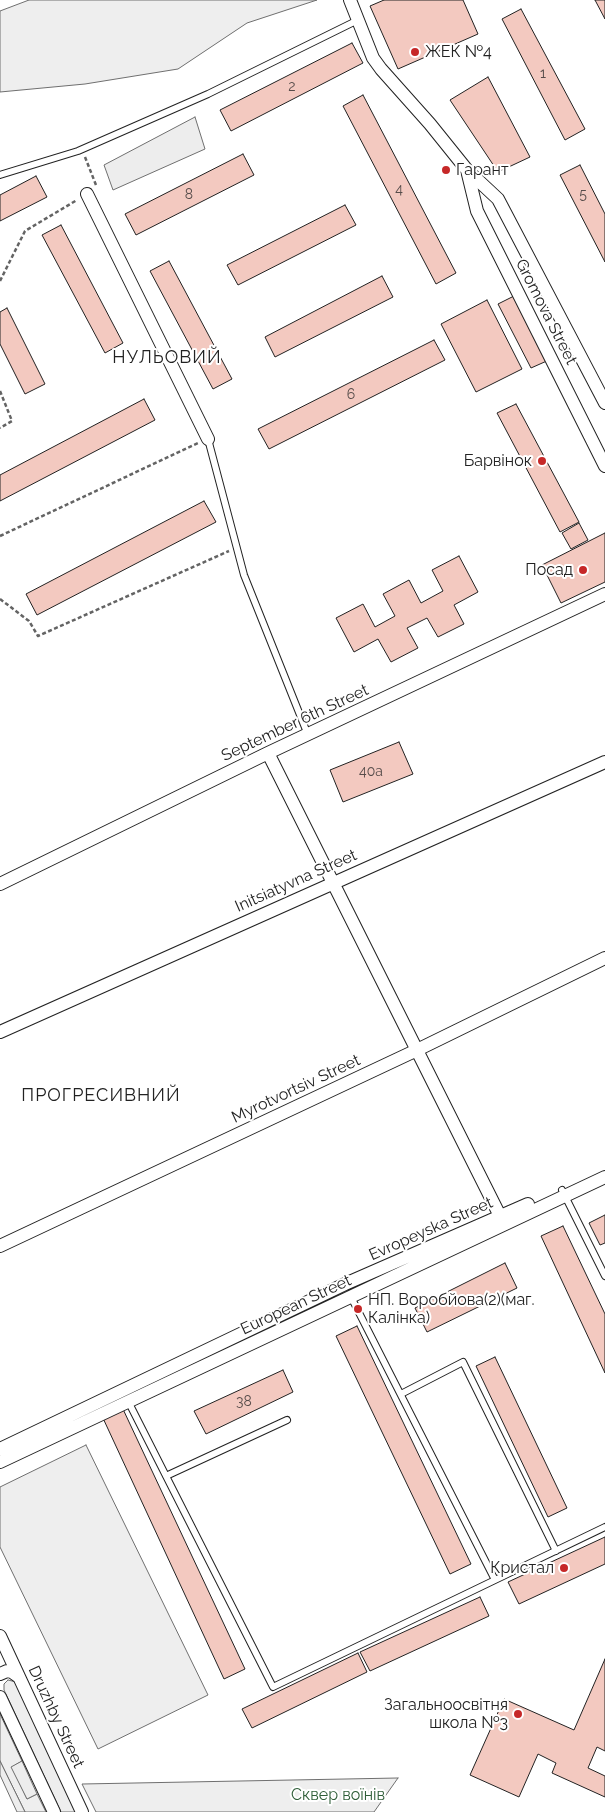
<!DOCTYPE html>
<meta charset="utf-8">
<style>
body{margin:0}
canvas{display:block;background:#fff}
</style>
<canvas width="605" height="1812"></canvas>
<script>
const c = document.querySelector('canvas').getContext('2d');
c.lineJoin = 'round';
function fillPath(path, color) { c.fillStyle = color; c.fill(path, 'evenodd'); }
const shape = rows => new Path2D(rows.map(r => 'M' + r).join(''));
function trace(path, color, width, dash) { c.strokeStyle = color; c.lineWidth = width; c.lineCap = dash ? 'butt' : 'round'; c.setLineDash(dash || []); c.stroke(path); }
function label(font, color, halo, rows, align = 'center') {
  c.font = font + ' Raleway,sans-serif'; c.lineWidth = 4; c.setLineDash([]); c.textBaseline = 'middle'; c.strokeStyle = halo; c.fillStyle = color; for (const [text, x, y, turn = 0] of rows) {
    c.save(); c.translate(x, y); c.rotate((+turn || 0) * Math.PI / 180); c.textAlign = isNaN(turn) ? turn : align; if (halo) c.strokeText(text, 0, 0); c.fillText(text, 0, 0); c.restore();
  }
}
const green = shape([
 [29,0,317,0,247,23,178,69,85,84,0,92,0,11,29,0],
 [86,1445,208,1695,98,1749,0,1547,0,1487,86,1445],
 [8,1680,16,1682,76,1812,61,1812,4,1690,4,1684,8,1680],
 [0,1714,22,1761,12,1767,27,1799,37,1794,46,1812,25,1812,0,1761,0,1714],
 [398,1778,374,1812,96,1812,82,1784,398,1778]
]);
fillPath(green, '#eee');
trace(green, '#6f6f6f', 1);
const parking = shape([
 [195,117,205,149,113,190,104,165,195,117],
 [0,1761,25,1812,17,1812,0,1775,0,1761],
 [22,1761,37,1794,27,1799,11,1767,22,1761]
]);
fillPath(parking, '#ededed');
trace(parking, '#6f6f6f', 1);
const building = shape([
 [384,0,463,0,478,34,398,69,370,6,384,0],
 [595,0,605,0,605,19,595,0],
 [521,9,585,129,565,140,502,19,521,9],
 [352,43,363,63,231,131,220,110,352,43],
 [488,77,530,157,498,172,450,100,488,77],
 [363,95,456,273,436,284,343,106,363,95],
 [243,154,254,175,136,235,125,214,243,154],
 [580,165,605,214,605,262,560,175,580,165],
 [36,176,47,197,0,221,0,195,36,176],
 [345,205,356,225,238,285,227,265,345,205],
 [61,225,123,343,105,353,42,235,61,225],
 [169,261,232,379,213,389,150,271,169,261],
 [382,276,393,297,275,357,265,337,382,276],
 [516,295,549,360,531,368,498,304,516,295],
 [487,300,522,369,476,392,441,324,487,300],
 [7,308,45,384,25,394,0,344,0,312,7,308],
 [434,340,445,360,269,449,258,429,434,340],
 [144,399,155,420,0,501,0,475,144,399],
 [516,404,579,522,560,532,497,413,516,404],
 [204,501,216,522,37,615,26,594,204,501],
 [579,523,588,540,571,549,562,533,579,523],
 [605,533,605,582,561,603,542,565,605,533],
 [459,556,478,592,454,605,464,624,438,637,427,618,407,628,418,648,391,662,378,639,354,652,336,618,363,604,375,627,395,616,383,594,409,580,421,603,443,591,432,570,459,556],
 [399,742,413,774,343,802,330,770,399,742],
 [605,1215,605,1243,600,1245,589,1223,605,1215],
 [563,1226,605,1314,605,1373,541,1236,563,1226],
 [505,1263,517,1288,427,1332,415,1308,505,1263],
 [357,1326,471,1564,450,1574,336,1336,357,1326],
 [495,1357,567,1508,548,1517,476,1366,495,1357],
 [283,1370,293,1392,206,1434,194,1411,283,1370],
 [122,1407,245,1669,224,1679,102,1416,122,1407],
 [605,1537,605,1564,519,1604,508,1582,605,1537],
 [480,1597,489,1616,370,1671,360,1652,480,1597],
 [358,1653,367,1672,252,1728,242,1709,358,1653],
 [605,1659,605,1751,597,1747,588,1768,605,1776,605,1797,552,1773,556,1763,538,1754,519,1797,470,1775,504,1699,574,1730,605,1659]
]);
fillPath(building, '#f3c9c0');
trace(building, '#222', 1);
const service = shape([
 [0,175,78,151,208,94,358,20],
 [208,439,244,575,308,735],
 [562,1190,605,1276],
 [401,1394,463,1362,556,1551],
 [128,1401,273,1687,495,1580,350,1295],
 [166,1476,287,1420],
 [495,1580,605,1527]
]);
const minor = shape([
 [350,0,373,58,381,69,430,124,467,170,498,199,605,403],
 [467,170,477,211,605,466],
 [87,194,208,439],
 [268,753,500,1216],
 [0,884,268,753,605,594],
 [0,1032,605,762],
 [0,1246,417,1050,605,958],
 [0,1449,345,1284,528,1204],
 [0,1462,605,1177],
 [0,1636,82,1812],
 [0,1674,7,1671,12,1672,19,1677],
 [0,1697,54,1812]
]);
trace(service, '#222', 8);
trace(minor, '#222', 14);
trace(shape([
 [85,157,96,185],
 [0,281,25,231,77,200],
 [0,391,12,421,0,428],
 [0,536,198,443],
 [0,599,29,621,38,636,229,551]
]), '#646464', 2.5, [4, 2.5]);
trace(service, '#fff', 6);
trace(minor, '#fff', 12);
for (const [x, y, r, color] of [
 [415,52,5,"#c62828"],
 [446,170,5,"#c62828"],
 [542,461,5,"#c62828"],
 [583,570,5,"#c62828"],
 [358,1309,5,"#c62828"],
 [564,1568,5,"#c62828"],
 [518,1714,5,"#c62828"]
]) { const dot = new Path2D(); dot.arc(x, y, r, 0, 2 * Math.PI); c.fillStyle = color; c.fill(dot); trace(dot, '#fff', 2); }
label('14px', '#564c4a', null, [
 ["1",543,74],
 ["2",292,87],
 ["4",399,190],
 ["8",189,195],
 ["5",583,195],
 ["6",351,395],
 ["40а",371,772],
 ["38",244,1402]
]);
label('16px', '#222', '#fff', [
 ["ЖЕК №4",425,52,"left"],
 ["Гарант",456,170,"left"],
 ["Барвінок",532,461],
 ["Посад",573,570],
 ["НП. Воробйова(2)(маг.",368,1300,"left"],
 ["Калінка)",368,1318,"left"],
 ["Кристал",554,1568],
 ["Загальноосвітня",508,1705],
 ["школа №3",508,1723]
], 'right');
label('16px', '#222', '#fff', [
 ["Gromova Street",546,312,63],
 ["September 6th Street",295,723,-25],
 ["Initsiatyvna Street",296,881,-24],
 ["Myrotvortsiv Street",296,1089,-25],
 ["Evropeyska Street",431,1229,-24],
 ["European Street",296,1305,-25],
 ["Druzhby Street",56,1717,65]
]);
label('16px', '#2f5e38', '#fff', [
 ["Сквер воїнів",338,1795]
]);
c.letterSpacing = '1px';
label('18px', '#222', '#fff', [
 ["НУЛЬОВИЙ",167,358],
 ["ПРОГРЕСИВНИЙ",101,1096]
]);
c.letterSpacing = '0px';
</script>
